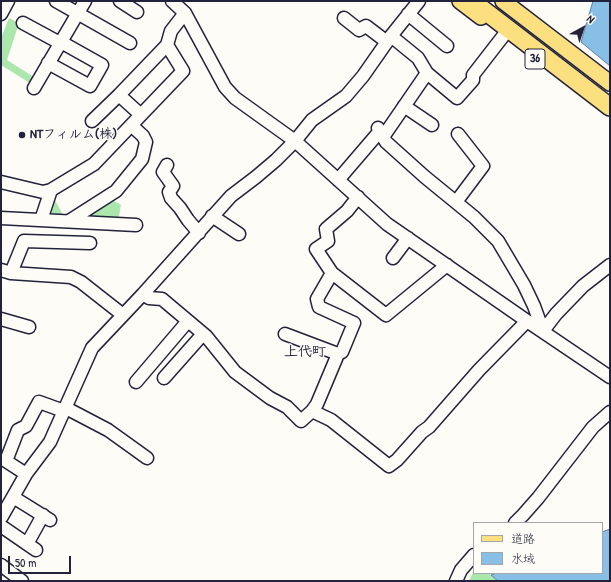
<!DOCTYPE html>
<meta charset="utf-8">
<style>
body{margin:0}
#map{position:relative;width:611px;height:582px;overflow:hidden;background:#fdfcf7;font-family:"Patrick Hand","Klee One",sans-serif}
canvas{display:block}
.frame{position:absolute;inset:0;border:2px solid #22223b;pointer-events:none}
.legend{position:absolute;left:473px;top:522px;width:130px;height:52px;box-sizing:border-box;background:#fdfcf7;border:1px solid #a5a5ac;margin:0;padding:5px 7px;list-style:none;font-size:12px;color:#22223b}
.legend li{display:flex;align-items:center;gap:8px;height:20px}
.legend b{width:20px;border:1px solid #a5a5ac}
.north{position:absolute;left:563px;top:8px;width:40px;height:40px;-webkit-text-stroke:3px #fdfcf7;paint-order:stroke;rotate:40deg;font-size:11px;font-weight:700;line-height:16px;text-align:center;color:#22223b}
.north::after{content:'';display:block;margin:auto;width:14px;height:18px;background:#22223b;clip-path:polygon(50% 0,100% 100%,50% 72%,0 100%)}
.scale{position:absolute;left:8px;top:556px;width:63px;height:18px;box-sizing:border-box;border:2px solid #22223b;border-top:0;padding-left:5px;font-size:12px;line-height:14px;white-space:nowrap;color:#22223b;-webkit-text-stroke:3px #fdfcf7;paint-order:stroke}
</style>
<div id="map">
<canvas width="611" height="582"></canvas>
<div class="frame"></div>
<ul class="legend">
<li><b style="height:5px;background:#fce080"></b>道路</li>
<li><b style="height:11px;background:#88bfe6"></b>水域</li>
</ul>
<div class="north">N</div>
<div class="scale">50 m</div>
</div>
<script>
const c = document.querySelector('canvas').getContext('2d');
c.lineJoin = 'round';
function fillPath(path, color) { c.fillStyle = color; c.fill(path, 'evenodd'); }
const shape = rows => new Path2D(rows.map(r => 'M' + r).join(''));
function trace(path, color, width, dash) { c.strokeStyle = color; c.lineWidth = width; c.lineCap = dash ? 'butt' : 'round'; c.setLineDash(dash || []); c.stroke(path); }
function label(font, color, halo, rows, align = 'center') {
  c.font = font + ' "Patrick Hand","Klee One",sans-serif'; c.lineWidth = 3; c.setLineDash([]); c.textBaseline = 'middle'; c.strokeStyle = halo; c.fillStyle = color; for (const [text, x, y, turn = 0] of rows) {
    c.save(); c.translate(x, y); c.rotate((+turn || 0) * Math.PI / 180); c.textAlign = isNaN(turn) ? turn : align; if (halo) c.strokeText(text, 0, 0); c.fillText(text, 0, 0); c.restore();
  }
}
fillPath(shape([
 [9,18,19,23,7,60,37,79,33,85,1,65,1,38],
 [52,195,66,220,43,218],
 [112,200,121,205,118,221,86,220,85,215],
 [474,570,474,573,489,573,498,581,469,581]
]), '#abe7ad');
const water = shape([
 [593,1,610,1,610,66,581,42,593,1],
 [610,529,610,581,498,581,491,575,496,573,602,573,602,532,610,529]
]);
fillPath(water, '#88bfe6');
trace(water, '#5f80a2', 1);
const minor = shape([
 [56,1,130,43],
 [120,1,137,12],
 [172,1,185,13,225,87,235,98,295,141,387,224,527,321,610,377],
 [1,14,8,1],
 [408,14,447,46],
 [344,18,359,30,366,26,387,42],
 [23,23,60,43],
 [391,36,418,58,427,73,457,98,473,80,473,75,504,35],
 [48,63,90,86,102,65,61,42],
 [34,88,85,1],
 [119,95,141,115],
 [404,106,432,125],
 [92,121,119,95,167,45],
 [378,128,386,142,425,177,474,217,498,241,524,285,534,306,543,331],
 [383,137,427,73],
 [167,165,163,172,173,186,169,192,171,198,180,208,188,220,199,233],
 [338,180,380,131],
 [1,182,43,192,51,190,94,164,183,71,167,45,171,31,185,13],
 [456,202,483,166,458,134],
 [212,216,239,234],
 [1,218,136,225],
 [41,220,51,190],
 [69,221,116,191,142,159,146,142,143,136,131,125],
 [393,258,408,238],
 [1,270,11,273,71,277,81,282,123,315],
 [11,273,24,241,90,243],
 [332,273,386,315,447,265],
 [143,294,149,298,162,299,206,336,235,372,270,398,287,407,301,421,312,411,317,404,338,354],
 [1,319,29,327],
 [543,331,556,314,583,286,610,265],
 [285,334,338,354,342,352,354,323,319,307,317,299,332,273,316,249,328,241,326,229,347,211,358,197],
 [164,378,203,334],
 [136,382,188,321],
 [66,408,108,430,147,458],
 [312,411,331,420,389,466,397,460,422,432,429,427,479,370,527,321],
 [26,474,6,461,18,430,26,426,39,402,64,411],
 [13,497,50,520],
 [1,518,26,474,50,442,92,348,143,294,231,196,256,177,276,160,295,141,312,120,346,96,363,76,391,36,419,1],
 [515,523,523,515,538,498,593,427,610,412],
 [1,526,36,550],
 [27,544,43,515],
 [1,565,22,581],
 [456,581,461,570,474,555]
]);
const major = shape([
 [460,1,481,17],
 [503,1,610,83]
]);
const highway = shape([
 [472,1,610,107]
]);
trace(minor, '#22223b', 15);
trace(major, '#22223b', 18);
trace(highway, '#22223b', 20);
trace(minor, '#fdfcf7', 12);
trace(major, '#fce080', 15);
trace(highway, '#fce080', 17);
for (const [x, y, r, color] of [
 [22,135,4,"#22223b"]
]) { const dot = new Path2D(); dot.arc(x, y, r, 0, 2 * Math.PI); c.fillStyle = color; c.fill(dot); trace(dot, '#fdfcf7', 1.5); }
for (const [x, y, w] of [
 [535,59,20]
]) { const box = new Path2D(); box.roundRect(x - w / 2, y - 10, w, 20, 3); c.fillStyle = '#fdfcf7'; c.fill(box); trace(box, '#22223b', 1); }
label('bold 12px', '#22223b', null, [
 ["36",535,59]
]);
label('bold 13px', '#22223b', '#fdfcf7', [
 ["NTフィルム(株)",30,135]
], 'left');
label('bold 14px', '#22223b', '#fdfcf7', [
 ["上代町",305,352]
]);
</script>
